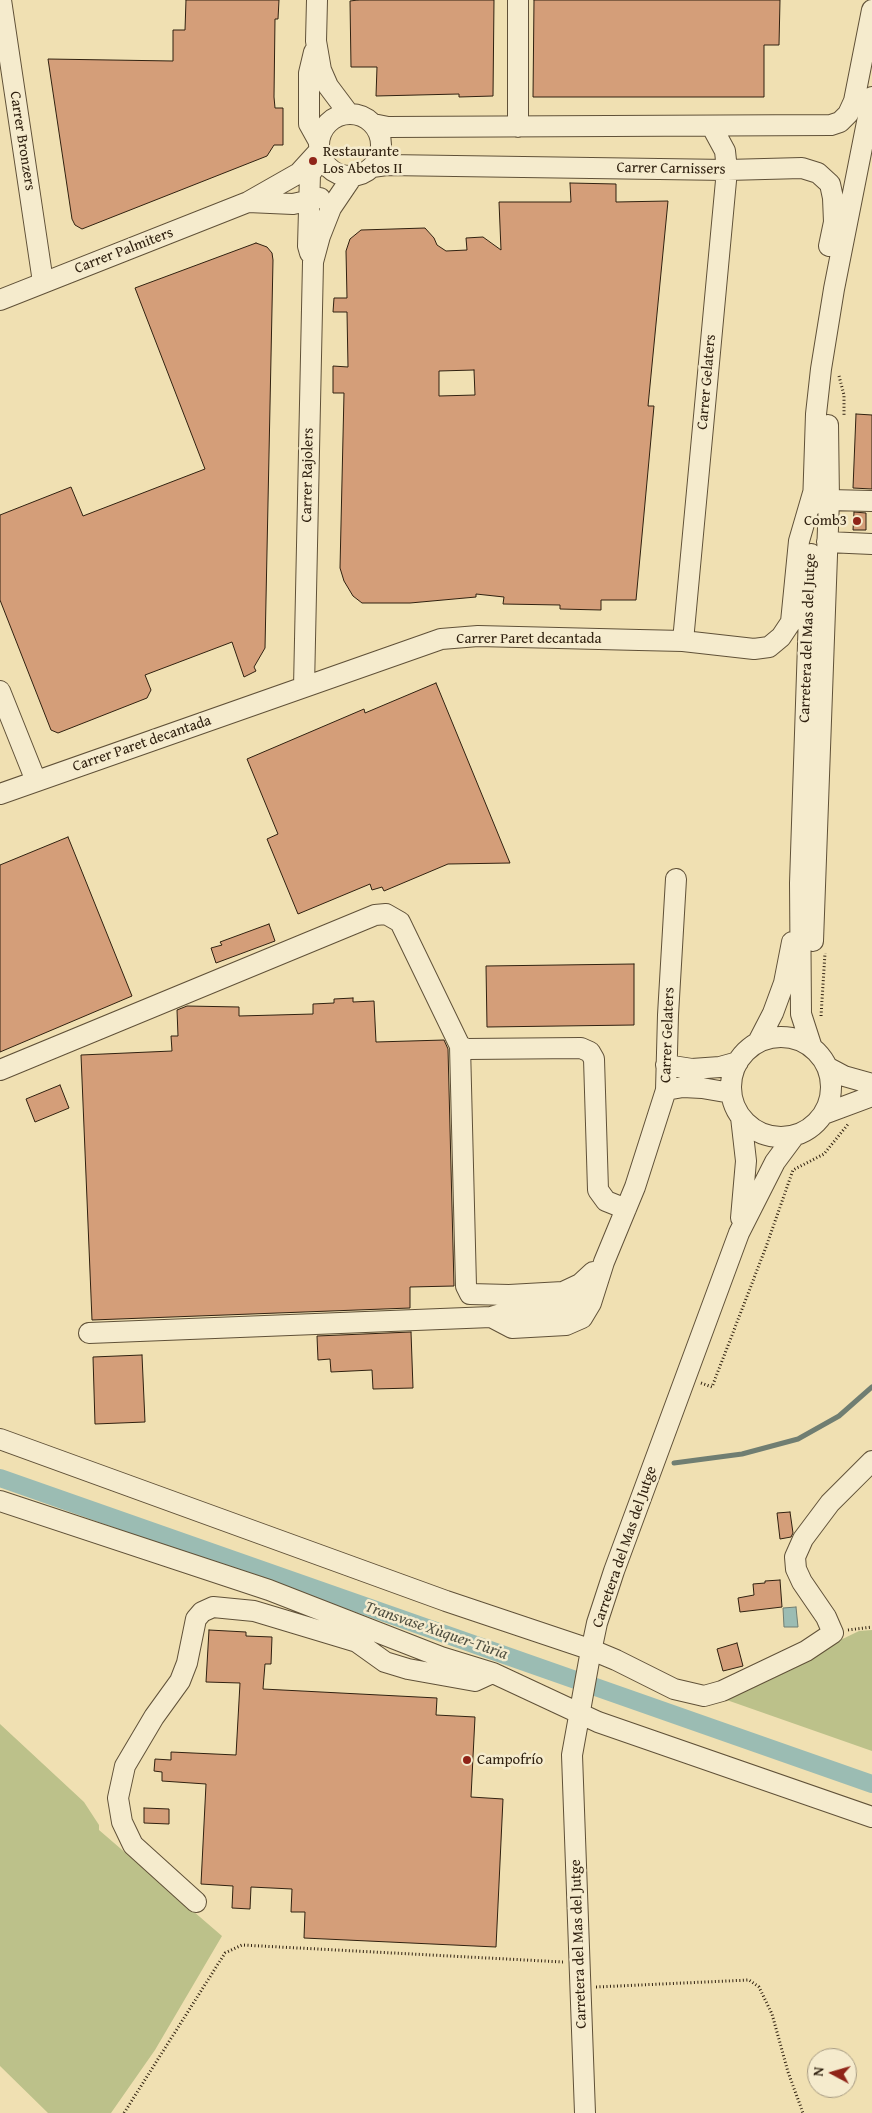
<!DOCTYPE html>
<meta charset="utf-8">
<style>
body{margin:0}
#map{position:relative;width:872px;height:2113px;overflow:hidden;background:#f0e0b2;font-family:"Gentium Book Plus",serif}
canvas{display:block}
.north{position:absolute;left:807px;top:2048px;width:50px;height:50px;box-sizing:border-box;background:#f5ebcd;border:1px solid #a69a81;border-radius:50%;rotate:276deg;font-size:14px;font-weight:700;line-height:20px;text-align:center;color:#302110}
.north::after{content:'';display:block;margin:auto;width:18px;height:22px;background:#8f2418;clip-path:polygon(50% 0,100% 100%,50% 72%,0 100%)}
</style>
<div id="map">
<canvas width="872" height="2113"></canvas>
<div class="north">N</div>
</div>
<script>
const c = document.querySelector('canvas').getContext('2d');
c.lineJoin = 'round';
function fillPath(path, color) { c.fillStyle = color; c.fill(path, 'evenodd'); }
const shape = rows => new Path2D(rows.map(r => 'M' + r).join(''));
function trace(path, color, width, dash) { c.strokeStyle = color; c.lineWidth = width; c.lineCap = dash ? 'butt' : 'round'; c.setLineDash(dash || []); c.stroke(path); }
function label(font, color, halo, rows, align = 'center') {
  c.font = font + ' "Gentium Book Plus",serif'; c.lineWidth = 5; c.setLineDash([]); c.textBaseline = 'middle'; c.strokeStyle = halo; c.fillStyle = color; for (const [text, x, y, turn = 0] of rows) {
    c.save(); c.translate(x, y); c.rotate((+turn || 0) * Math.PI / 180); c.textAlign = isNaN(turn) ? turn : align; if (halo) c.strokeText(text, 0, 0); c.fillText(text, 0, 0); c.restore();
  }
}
fillPath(shape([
 [872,1630,872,1751,721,1698,859,1631],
 [0,1724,84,1802,99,1825,99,1830,222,1936,155,2050,111,2113,48,2113,0,2066]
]), '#bcc18a');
const water = shape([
 [796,1607,798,1627,784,1627,783,1608,796,1607]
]);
fillPath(water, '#9bbcb3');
trace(water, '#707e72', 1);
trace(shape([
 [674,1463,742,1454,798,1439,839,1416,872,1387]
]), '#707e72', 5);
trace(shape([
 [0,1478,872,1784]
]), '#9bbcb3', 18);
const building = shape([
 [186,0,279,0,278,19,275,19,274,97,275,108,283,108,283,145,274,145,267,156,82,229,75,225,72,219,48,59,173,61,173,30,185,30,186,0],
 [358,0,494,0,493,96,459,97,459,94,376,96,377,67,351,67,350,1,358,0],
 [534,0,780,0,779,45,764,45,764,97,533,97,534,0],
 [570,183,616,184,616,202,668,201,648,406,654,406,636,600,601,600,601,610,560,609,560,605,503,604,504,597,476,594,476,597,410,603,362,603,353,596,344,581,340,568,344,393,333,393,333,366,348,367,347,312,333,312,334,298,347,298,346,251,350,239,361,230,425,228,434,238,437,245,446,251,467,250,466,238,483,237,501,250,499,202,571,202,570,183],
 [474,370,475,395,439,396,439,371,474,370],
 [256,243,267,247,272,253,273,260,265,648,254,667,256,671,244,677,232,642,145,675,151,690,147,698,58,733,51,730,0,600,0,515,71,487,83,516,205,469,135,288,256,243],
 [856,414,872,415,872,489,853,488,856,414],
 [854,512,866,513,866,530,853,530,854,512],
 [436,683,510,863,448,864,384,891,382,887,372,890,370,884,298,914,267,839,278,834,247,759,364,709,365,713,436,683],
 [68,837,132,996,0,1052,0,865,68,837],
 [269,924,275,941,216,963,211,948,222,945,220,942,269,924],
 [634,964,634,1025,487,1027,486,966,634,964],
 [353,998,353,1002,374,1001,376,1042,444,1040,448,1049,454,1286,410,1287,410,1308,92,1320,81,1055,172,1051,171,1036,178,1036,177,1010,187,1006,239,1007,239,1016,313,1014,313,1004,334,1003,334,999,353,998],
 [60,1085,69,1108,35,1122,26,1099,60,1085],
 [411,1332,413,1388,373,1389,372,1370,331,1372,330,1359,318,1360,317,1336,411,1332],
 [142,1355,145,1422,95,1424,93,1357,142,1355],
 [790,1512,793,1533,791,1537,780,1539,777,1513,790,1512],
 [780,1580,782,1607,740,1612,738,1598,754,1595,753,1584,765,1583,765,1581,780,1580],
 [209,1630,246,1632,246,1636,272,1637,271,1664,265,1664,263,1689,437,1698,436,1715,475,1717,471,1797,503,1799,496,1947,304,1938,305,1912,291,1912,292,1889,251,1887,250,1909,232,1908,233,1886,201,1884,206,1784,162,1781,162,1772,154,1771,155,1759,171,1760,171,1752,236,1755,240,1683,206,1682,209,1630],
 [737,1643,743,1666,723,1671,717,1649,737,1643],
 [144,1808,169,1809,169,1824,144,1823,144,1808]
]);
fillPath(building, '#d49e79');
trace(building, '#302110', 1);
const minor = shape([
 [1,0,43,282],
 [317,0,316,41,321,70,328,86,349,114],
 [518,0,518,127],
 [314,52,309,73,309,124,319,142],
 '319 145a31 31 0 1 1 62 0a31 31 0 1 1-62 0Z',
 [373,124,388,127,831,125,840,122,848,114,854,101,872,10],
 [372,167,387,165,727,170,802,168,818,173,830,184,833,198,834,222,829,246],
 [248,202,293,204,320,198],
 [310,253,308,246,310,174,321,158],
 [0,300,248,202,299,173,319,151],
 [829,500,872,501],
 [813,505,816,414,821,369,834,289,872,97],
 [827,542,872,544],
 [811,554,800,883,801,1014,812,1048],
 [683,641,727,170,725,151,712,127],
 [304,687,313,262,320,236,331,208,352,177],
 [0,691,36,781],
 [0,794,441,639,478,636,639,640,683,641,754,649,769,647,781,637,791,622,799,541,813,493],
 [813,941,829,500,828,425],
 '731 1087a50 50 0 1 1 100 0a50 50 0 1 1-100 0Z',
 [758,1042,773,1013,784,983,792,942],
 [460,1046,466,1286,470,1294,509,1295,563,1292,580,1284,593,1272],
 [666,1065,692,1069,720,1067,738,1062],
 [827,1067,844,1076,872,1084],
 [0,1070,375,915,386,914,400,922,460,1046,467,1049,581,1048,590,1052,594,1059,598,1190,606,1201,626,1209],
 [666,1090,683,1087,702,1088,731,1093],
 [824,1114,872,1096],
 [741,1218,746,1161,741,1117],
 [491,1317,512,1328,566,1325,582,1318,591,1303,604,1262,635,1187,666,1090,668,1015,676,879],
 [89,1333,491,1317,507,1312,567,1308,580,1302,590,1286],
 [0,1439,446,1601,592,1650,616,1660,674,1689,704,1696,722,1691,806,1651,833,1633,826,1617,802,1582,796,1569,795,1557,803,1539,830,1503,872,1461],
 [0,1501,269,1590,441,1657,493,1673,598,1722,872,1817],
 [196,1902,133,1845,122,1822,118,1798,125,1766,154,1717,180,1681,187,1663,196,1619,202,1612,213,1607,254,1611,357,1642,385,1662,408,1669,475,1681,488,1675],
 [585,2113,572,1755,589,1661,597,1623,614,1571,739,1233,775,1162,795,1135]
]);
trace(minor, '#605138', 22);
trace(shape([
 [839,376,844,395,844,417],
 [821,1016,825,953],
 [701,1383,712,1387,766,1247,793,1170,824,1154,849,1123],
 [848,1630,872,1627],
 [596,1987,749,1980,759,1987,772,2014,788,2072,803,2113],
 [124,2113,225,1953,242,1945,563,1962]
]), '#302110', 3, [1, 2.5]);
trace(minor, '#f5ebcd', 20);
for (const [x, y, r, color] of [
 [313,161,5,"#8f2418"],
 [857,521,5,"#8f2418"],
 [467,1760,5,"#8f2418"]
]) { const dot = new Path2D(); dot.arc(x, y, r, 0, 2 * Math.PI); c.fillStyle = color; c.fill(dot); trace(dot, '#f5ebcd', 2); }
label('15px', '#302110', '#f5ebcd', [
 ["Carrer Bronzers",22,141,81],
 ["Carrer Carnissers",671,169,1],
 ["Carrer Palmiters",124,251,-21],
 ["Carrer Gelaters",707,382,-85],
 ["Carrer Rajolers",308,475,-89],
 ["Carretera del Mas del Jutge",808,638,-88],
 ["Carrer Paret decantada",529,639],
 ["Carrer Paret decantada",142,744,-19],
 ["Carrer Gelaters",668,1035,-88],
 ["Carretera del Mas del Jutge",625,1547,-71],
 ["Carretera del Mas del Jutge",579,1944,-92]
]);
label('15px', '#302110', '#f5ebcd', [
 ["Restaurante",323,152],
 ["Los Abetos II",323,169],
 ["Comb3",847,521,"right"],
 ["Campofrío",477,1760]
], 'left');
label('italic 16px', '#505041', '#f5ebcd', [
 ["Transvase Xùquer-Tùria",436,1631,19]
]);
</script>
